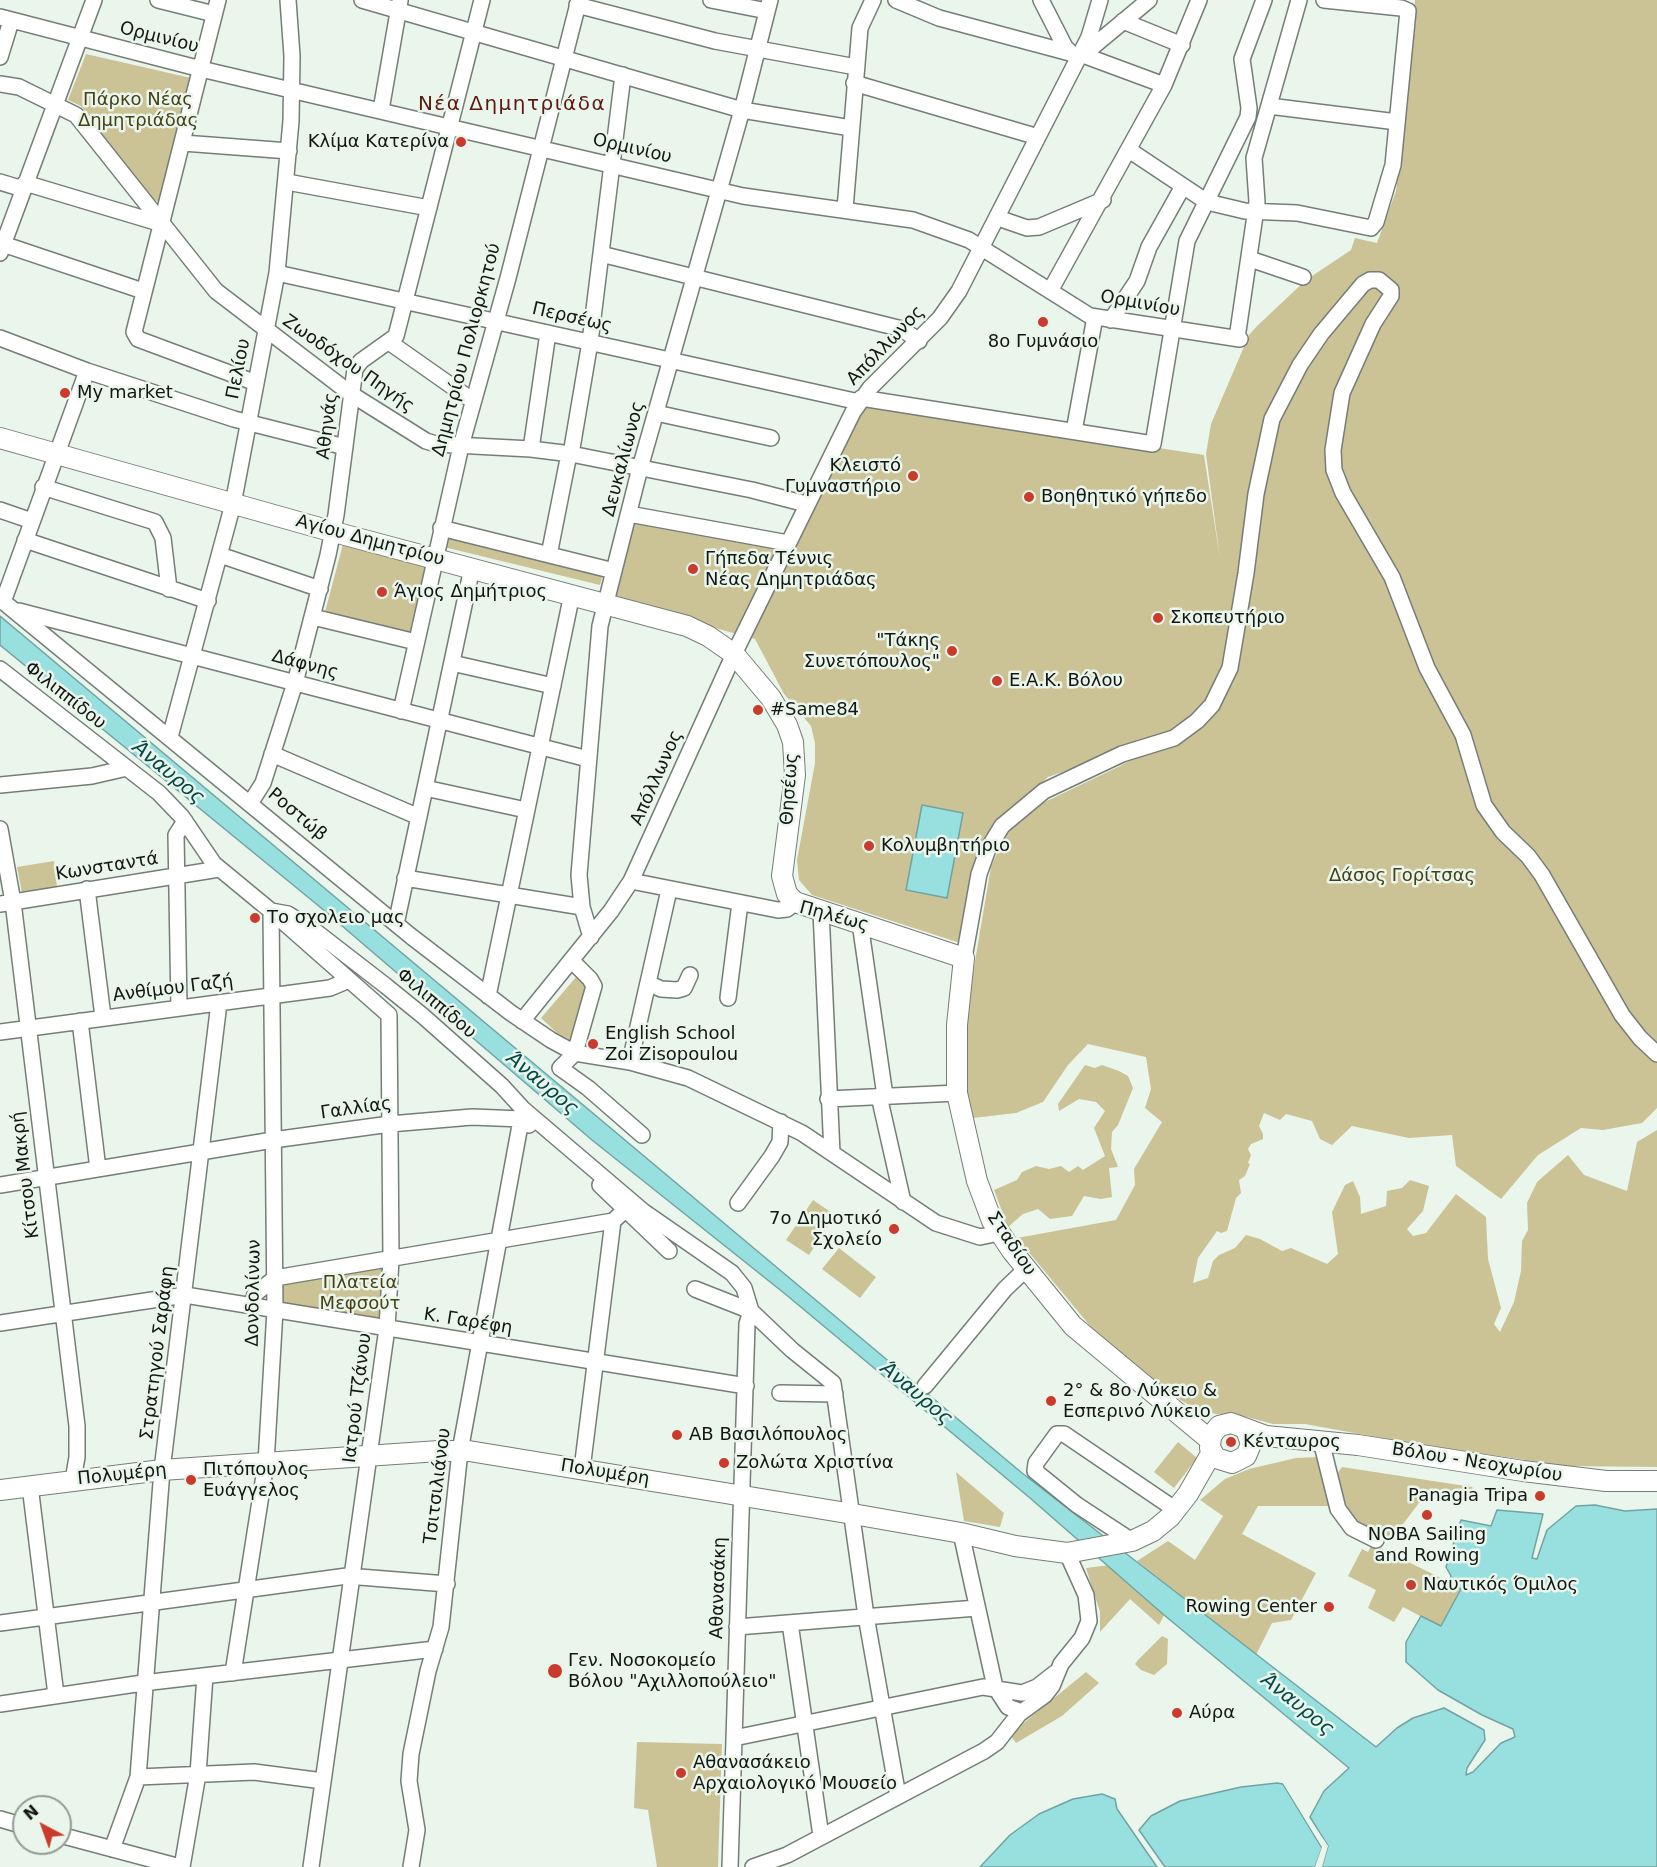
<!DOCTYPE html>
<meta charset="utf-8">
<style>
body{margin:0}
#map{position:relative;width:1657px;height:1867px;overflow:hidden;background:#eaf5eb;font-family:"DejaVu Sans",sans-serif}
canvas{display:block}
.north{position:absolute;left:12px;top:1795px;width:60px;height:60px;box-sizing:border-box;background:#eaf5eb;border:2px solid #949c95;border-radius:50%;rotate:319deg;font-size:16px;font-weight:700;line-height:24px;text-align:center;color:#131713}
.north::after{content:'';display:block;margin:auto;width:21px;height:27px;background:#c93c2d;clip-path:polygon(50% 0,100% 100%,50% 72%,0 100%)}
</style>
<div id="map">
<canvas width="1657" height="1867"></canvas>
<div class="north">N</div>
</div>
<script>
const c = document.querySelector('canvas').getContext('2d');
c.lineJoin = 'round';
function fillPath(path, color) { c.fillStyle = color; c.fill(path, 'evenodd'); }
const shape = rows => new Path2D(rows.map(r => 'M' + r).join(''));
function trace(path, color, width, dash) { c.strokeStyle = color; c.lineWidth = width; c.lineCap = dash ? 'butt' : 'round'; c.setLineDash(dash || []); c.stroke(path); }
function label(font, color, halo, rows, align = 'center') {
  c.font = font + ' "DejaVu Sans",sans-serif'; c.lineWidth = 5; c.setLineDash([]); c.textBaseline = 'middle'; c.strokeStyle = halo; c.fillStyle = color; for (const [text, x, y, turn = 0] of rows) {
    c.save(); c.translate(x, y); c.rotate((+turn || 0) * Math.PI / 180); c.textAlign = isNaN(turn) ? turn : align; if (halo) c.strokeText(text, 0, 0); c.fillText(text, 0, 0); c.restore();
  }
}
fillPath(shape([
 [1415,0,1657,0,1657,1108,1642,1123,1603,1130,1581,1128,1538,1155,1501,1199,1456,1166,1452,1135,1409,1138,1352,1126,1332,1145,1320,1139,1312,1121,1286,1114,1280,1120,1264,1113,1259,1126,1263,1134,1263,1139,1251,1144,1248,1149,1251,1155,1248,1163,1250,1164,1245,1176,1239,1180,1241,1193,1236,1198,1227,1231,1221,1233,1217,1231,1198,1258,1193,1283,1208,1278,1213,1261,1219,1255,1235,1248,1246,1235,1260,1239,1282,1251,1291,1248,1327,1264,1338,1254,1332,1212,1345,1185,1353,1181,1360,1197,1361,1214,1386,1206,1387,1191,1402,1188,1410,1180,1429,1186,1423,1211,1407,1229,1413,1236,1426,1233,1456,1194,1486,1217,1488,1259,1501,1308,1494,1324,1500,1332,1514,1302,1521,1271,1522,1241,1528,1230,1527,1203,1537,1182,1568,1155,1584,1175,1627,1191,1637,1142,1657,1130,1657,1467,1568,1466,1420,1445,1305,1424,1273,1424,1247,1417,1216,1414,1195,1409,1157,1385,1091,1327,1017,1238,1116,1220,1135,1185,1134,1169,1162,1122,1145,1108,1151,1089,1146,1057,1088,1044,1068,1065,1043,1102,1016,1113,973,1118,967,1102,964,1073,967,1008,991,867,1004,837,1026,811,1120,766,1182,730,1048,777,1003,822,996,822,986,841,980,841,960,943,812,895,799,880,797,860,815,763,815,743,811,726,784,694,755,639,613,600,632,517,793,547,864,402,1204,455,1220,559,1206,454,1211,424,1249,335,1257,326,1306,280,1351,250,1355,238,1377,243,1396,191],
 [86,54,191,78,161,202,150,199,81,106,68,100],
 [447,535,603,574,600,585,444,547],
 [343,544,428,567,413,634,325,612],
 [54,861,57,887,22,893,17,867],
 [577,976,588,987,571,1040,557,1033,541,1018],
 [1085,1065,1095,1068,1102,1065,1119,1071,1128,1076,1133,1088,1118,1125,1112,1132,1111,1149,1118,1167,1109,1168,1112,1197,1101,1199,1084,1196,1072,1216,1050,1219,1038,1209,1023,1214,1008,1227,994,1190,1017,1180,1022,1172,1036,1166,1049,1169,1061,1166,1069,1172,1078,1166,1083,1170,1105,1156,1094,1128,1105,1111,1096,1102,1079,1099,1059,1111,1058,1104],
 [813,1200,835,1215,809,1255,786,1240],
 [839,1248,876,1277,860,1298,822,1269],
 [381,1267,385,1270,380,1321,283,1303,281,1282],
 [1178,1442,1197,1458,1174,1488,1154,1472],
 [1319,1457,1329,1506,1258,1506,1242,1534,1316,1573,1291,1620,1272,1623,1256,1655,1137,1561,1168,1541,1195,1560,1223,1516,1200,1500,1225,1479,1249,1469,1296,1458],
 [1342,1467,1472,1487,1477,1494,1425,1495,1391,1540,1359,1525,1349,1513,1336,1475],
 [956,1472,1004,1513,1000,1527,964,1521],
 [1372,1544,1461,1588,1441,1627,1403,1607,1394,1622,1368,1608,1376,1590,1348,1576,1362,1549,1368,1552],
 [1110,1565,1164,1615,1159,1625,1130,1599,1100,1632,1100,1612,1086,1568],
 [1162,1636,1168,1639,1167,1664,1154,1675,1141,1670,1135,1664,1138,1660],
 [1086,1672,1099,1683,1062,1716,1016,1743,1011,1736,1015,1730],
 [637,1742,722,1744,718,1867,657,1867,648,1810,634,1808]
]), '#cbc395');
const water = shape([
 [0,616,1022,1473,1376,1747,1397,1728,1413,1718,1444,1708,1484,1730,1485,1740,1467,1768,1466,1775,1473,1772,1501,1743,1515,1737,1513,1729,1482,1715,1438,1690,1406,1662,1406,1642,1421,1616,1441,1626,1461,1589,1449,1582,1451,1576,1446,1567,1461,1520,1491,1526,1497,1510,1543,1514,1532,1558,1537,1559,1547,1530,1576,1506,1595,1505,1625,1511,1657,1509,1657,1867,1322,1867,1328,1846,1310,1817,1324,1791,1349,1768,1164,1615,1030,1498,784,1293,592,1140,320,907,0,645,0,616],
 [922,805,963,813,947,898,906,890,922,805],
 [1277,1783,1283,1784,1322,1848,1315,1867,1165,1867,1139,1830,1151,1816,1180,1801,1241,1787,1277,1783],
 [1102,1794,1115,1799,1117,1809,1157,1867,980,1867,1010,1835,1039,1814,1073,1799,1102,1794]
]);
fillPath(water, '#98e0df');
trace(water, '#70a4a2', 1.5);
fillPath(shape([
 [1281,1780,1285,1782,1328,1846,1322,1867,1315,1867,1322,1847]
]), '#eaf5eb');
const minor = shape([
 [158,0,214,14],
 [218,0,134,332,138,339,256,383],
 [362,0,742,110,851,128],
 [711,0,767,11],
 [896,0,939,18,1070,53],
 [1041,0,1065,47,1073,55],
 [577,5,715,41,856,67],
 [0,17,201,69,743,196,913,220,969,240,1090,316,1240,339],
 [1123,21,1182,45],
 [1084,54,1149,0],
 [1083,55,1164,85],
 [0,57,11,21],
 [854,83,1038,137],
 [0,84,19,87,76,115,216,291,351,394,426,441,436,444,531,449,571,454,752,490,806,504],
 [1269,106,1397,122],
 [381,110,400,1],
 [183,143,289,151],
 [1129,150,1207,202,1245,211,1297,213,1371,228,1376,222,1393,165,1408,11,1401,8,1324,0],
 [0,182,23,189],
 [287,182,429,208],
 [25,183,162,224],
 [845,209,860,28,873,0],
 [998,218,1027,228,1039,227,1103,200],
 [0,243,143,291],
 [0,253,94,0],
 [601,254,902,329,919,341],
 [1250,259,1303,277],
 [277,273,859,402],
 [1050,291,1164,85,1199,0],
 [1111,320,1137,281,1149,247,1182,188],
 [0,338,87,371,234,419,345,447],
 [1237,338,1257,202,1254,158,1299,0],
 [389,342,473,401],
 [861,398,1153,444,1187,241,1248,117,1249,108,1242,59,1264,0],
 [656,413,771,438],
 [1074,431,1095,317],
 [531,449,548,333],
 [571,454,590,342,623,75],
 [43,487,155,522,163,538,169,589],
 [0,510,32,521],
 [629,514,788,543],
 [441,528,614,571],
 [25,540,208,601],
 [220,555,320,589],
 [549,555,569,454],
 [0,599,412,937,511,1013,551,1040,575,1053,630,1062,688,1078,802,1133,936,1223,980,1237,999,1233],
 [3,602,87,371],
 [19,611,588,759],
 [313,617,416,642],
 [452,663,553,686],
 [0,669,159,793,182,817,214,864,231,878,271,911,288,914,315,931,386,986,423,1016,502,1086,523,1109,644,1212,732,1273,744,1288,751,1311,792,1350,833,1383,866,1616,898,1796],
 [401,711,461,446,508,278,579,0],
 [170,737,233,504,277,273,291,121,292,56,288,0],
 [272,754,419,817],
 [0,785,92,776,127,768],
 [425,788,526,810],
 [251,802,263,783,295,683,328,555,336,515,355,369,361,361,396,336,482,0],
 [0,829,13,902,77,1426,77,1457,73,1480],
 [405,878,582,907],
 [631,881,778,910,787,909,795,902],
 [87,889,103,1017],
 [0,904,219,869],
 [271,911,389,1015,391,1259,387,1328,311,1867],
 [821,911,832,1153],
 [860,923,885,1096],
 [396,924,472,568],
 [591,937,582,907,579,875,600,626,640,468,742,110,770,0],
 [964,958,979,874,988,849,1002,826,1044,791,1122,754,1174,738,1197,721,1212,705,1230,668,1246,573,1256,494,1272,419,1300,365,1321,334,1363,284,1370,280,1379,280,1391,290,1391,296,1373,324,1342,393,1333,450,1334,470,1343,493,1392,577,1427,668,1463,735,1484,805,1503,832,1528,856,1542,875,1622,1015,1640,1038,1657,1054],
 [571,960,590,979,594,986,575,1053,560,1068,588,1088,642,1135],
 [648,983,661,989,677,990,684,988,690,975],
 [488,996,572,594],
 [728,998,740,903],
 [179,1008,176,835,185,821],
 [80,1021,98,1169],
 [522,1021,611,911,631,881,734,654,853,412,870,388,940,318,959,291,1089,37,1100,0],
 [0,1032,330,988,349,980],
 [630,1062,669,890],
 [879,1096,903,1202],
 [828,1099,957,1093],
 [0,1185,273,1140,390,1124,472,1117,522,1119,529,1125],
 [600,1185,669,1251],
 [738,1203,772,1156,780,1142,781,1122],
 [695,1289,751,1311,747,1324,730,1867],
 [252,1306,255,1294,275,1278,613,1221,624,1211],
 [0,1323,185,1295,746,1386],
 [925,1386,1005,1289,1026,1269],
 [780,1393,835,1394],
 [1321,1441,1338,1509,1352,1528,1376,1540],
 [582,1469,613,1221],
 [30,1486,56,1695],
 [961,1533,995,1687,1008,1707,1022,1712],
 [1132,1541,1077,1505,1035,1471,1036,1463,1057,1434,1064,1434,1176,1510],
 [0,1623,347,1576,447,1584],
 [790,1623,821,1836],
 [737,1627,977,1608],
 [233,1673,266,1463,275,1310,271,911],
 [0,1704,143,1683,435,1649],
 [734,1738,983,1687,1022,1693,1037,1687,1055,1673],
 [138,1777,254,1772,323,1781],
 [0,1819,24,1826],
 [60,1835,180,1867],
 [112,1849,138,1777,162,1470,219,1003],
 [182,1867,198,1774,205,1676],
 [411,1867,417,1830,409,1781,411,1754,428,1671,441,1627,460,1451,523,1109],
 [753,1867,787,1855,984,1751,997,1742,1019,1714,1045,1695,1052,1686,1061,1664,1082,1638,1089,1621,1086,1595,1067,1553]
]);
const major = shape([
 [0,438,334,532,687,626,708,636,734,654,771,698,787,725,793,742,795,775,782,876,787,894,795,902,964,958,957,1025,957,1093,977,1181,992,1221,1012,1251,1073,1326,1210,1440],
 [1246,1430,1251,1444,1246,1456,1232,1463,1216,1458,1210,1448,1211,1436,1219,1426,1231,1423,1266,1436,1358,1445,1523,1471,1606,1481,1657,1481],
 [0,1490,162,1470,439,1451,469,1451,853,1514,961,1533,1015,1546,1067,1553,1132,1541,1153,1531,1170,1517,1188,1494,1212,1452]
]);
trace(minor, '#757e76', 18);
trace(major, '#757e76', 22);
trace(minor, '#fff', 15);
trace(major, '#fff', 20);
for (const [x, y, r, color] of [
 [461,142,6,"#c93c2d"],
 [1043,322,6,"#c93c2d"],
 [65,393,6,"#c93c2d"],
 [913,476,6,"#c93c2d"],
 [1029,497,6,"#c93c2d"],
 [693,569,6,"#c93c2d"],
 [382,592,6,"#c93c2d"],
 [1158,618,6,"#c93c2d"],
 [952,651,6,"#c93c2d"],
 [997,681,6,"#c93c2d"],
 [758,710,6,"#c93c2d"],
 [869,846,6,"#c93c2d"],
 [255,918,6,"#c93c2d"],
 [593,1044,6,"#c93c2d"],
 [894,1229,6,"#c93c2d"],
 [1051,1401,6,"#c93c2d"],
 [677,1435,6,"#c93c2d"],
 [1231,1442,6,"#c93c2d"],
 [724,1463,6,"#c93c2d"],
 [191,1480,6,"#c93c2d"],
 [1540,1496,6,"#c93c2d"],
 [1427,1515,6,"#c93c2d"],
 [1411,1585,6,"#c93c2d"],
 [1329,1607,6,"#c93c2d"],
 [555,1671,8,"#c93c2d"],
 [1177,1713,6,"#c93c2d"],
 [681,1773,6,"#c93c2d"]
]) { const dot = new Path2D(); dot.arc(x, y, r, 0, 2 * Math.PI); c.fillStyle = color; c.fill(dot); trace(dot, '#eaf5eb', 2); }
label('18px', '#131713', '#eaf5eb', [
 ["Ορμινίου",159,38,14],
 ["Ορμινίου",632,149,13],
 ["Ορμινίου",1140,304,10],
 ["Περσέως",572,318,13],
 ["Απόλλωνος",886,346,-46],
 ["Δημητρίου Πολιορκητού",467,350,-75],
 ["Ζωοδόχου Πηγής",348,364,35],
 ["Πελίου",239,369,-79],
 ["Αθηνάς",328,426,-83],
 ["Δευκαλίωνος",624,459,-75],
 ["Αγίου Δημητρίου",370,541,15],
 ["Δάφνης",305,665,15],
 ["Φιλιππίδου",65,696,38],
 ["Απόλλωνος",657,778,-66],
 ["Θησέως",790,789,-86],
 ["Ροστώβ",297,815,40],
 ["Κωνσταντά",107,867,-9],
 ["Πηλέως",834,917,15],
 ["Ανθίμου Γαζή",173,989,-7],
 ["Φιλιππίδου",436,1004,40],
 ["Γαλλίας",356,1109,-8],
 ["Κίτσου Μακρή",26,1175,-97],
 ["Σταδίου",1011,1244,56],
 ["Δονδολίνων",254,1293,-89],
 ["Κ. Γαρέφη",468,1322,9],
 ["Στρατηγού Σαράφη",158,1353,-83],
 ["Ιατρού Τζάνου",358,1398,-83],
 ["Βόλου - Νεοχωρίου",1477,1463,9],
 ["Πολυμέρη",605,1473,9],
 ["Πολυμέρη",122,1475,-6],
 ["Τσιτσιλιάνου",438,1486,-83],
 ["Αθανασάκη",719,1588,-88]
]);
label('18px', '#474117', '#eaf5eb', [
 ["Πάρκο Νέας",138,100],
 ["Δημητριάδας",138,121],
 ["Δάσος Γορίτσας",1402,876],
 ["Πλατεία",360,1283],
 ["Μεφσούτ",360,1304]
]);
label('18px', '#131713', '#eaf5eb', [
 ["Κλίμα Κατερίνα",449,142,"right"],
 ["8ο Γυμνάσιο",1043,342,"center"],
 ["My market",77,393],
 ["Κλειστό",901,466,"right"],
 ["Γυμναστήριο",901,487,"right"],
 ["Βοηθητικό γήπεδο",1041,497],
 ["Γήπεδα Τέννις",705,559],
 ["Νέας Δημητριάδας",705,580],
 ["Άγιος Δημήτριος",394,592],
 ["Σκοπευτήριο",1170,618],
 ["\"Τάκης",940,641,"right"],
 ["Συνετόπουλος\"",940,662,"right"],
 ["Ε.Α.Κ. Βόλου",1009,681],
 ["#Same84",770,710],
 ["Κολυμβητήριο",881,846],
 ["Το σχολειο μας",267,918],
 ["English School",605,1034],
 ["Zoi Zisopoulou",605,1055],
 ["7ο Δημοτικό",882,1219,"right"],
 ["Σχολείο",882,1240,"right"],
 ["2° & 8ο Λύκειο &",1063,1391],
 ["Εσπερινό Λύκειο",1063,1412],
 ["ΑΒ Βασιλόπουλος",689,1435],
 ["Κένταυρος",1243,1442],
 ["Ζολώτα Χριστίνα",736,1463],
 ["Πιτόπουλος",203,1470],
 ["Ευάγγελος",203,1491],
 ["Panagia Tripa",1528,1496,"right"],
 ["NOBA Sailing",1427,1535,"center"],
 ["and Rowing",1427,1556,"center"],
 ["Ναυτικός Όμιλος",1423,1585],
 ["Rowing Center",1317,1607,"right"],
 ["Γεν. Νοσοκομείο",568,1661],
 ["Βόλου \"Αχιλλοπούλειο\"",568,1682],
 ["Αύρα",1189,1713],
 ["Αθανασάκειο",693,1763],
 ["Αρχαιολογικό Μουσείο",693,1784]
], 'left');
c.letterSpacing = '1.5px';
label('20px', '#5c1811', '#eaf5eb', [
 ["Νέα Δημητριάδα",512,105]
]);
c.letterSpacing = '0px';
label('italic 20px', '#054949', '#eaf5eb', [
 ["Άναυρος",168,773,40],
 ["Άναυρος",542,1084,40],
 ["Άναυρος",916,1394,40],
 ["Άναυρος",1297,1705,39]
]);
</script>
